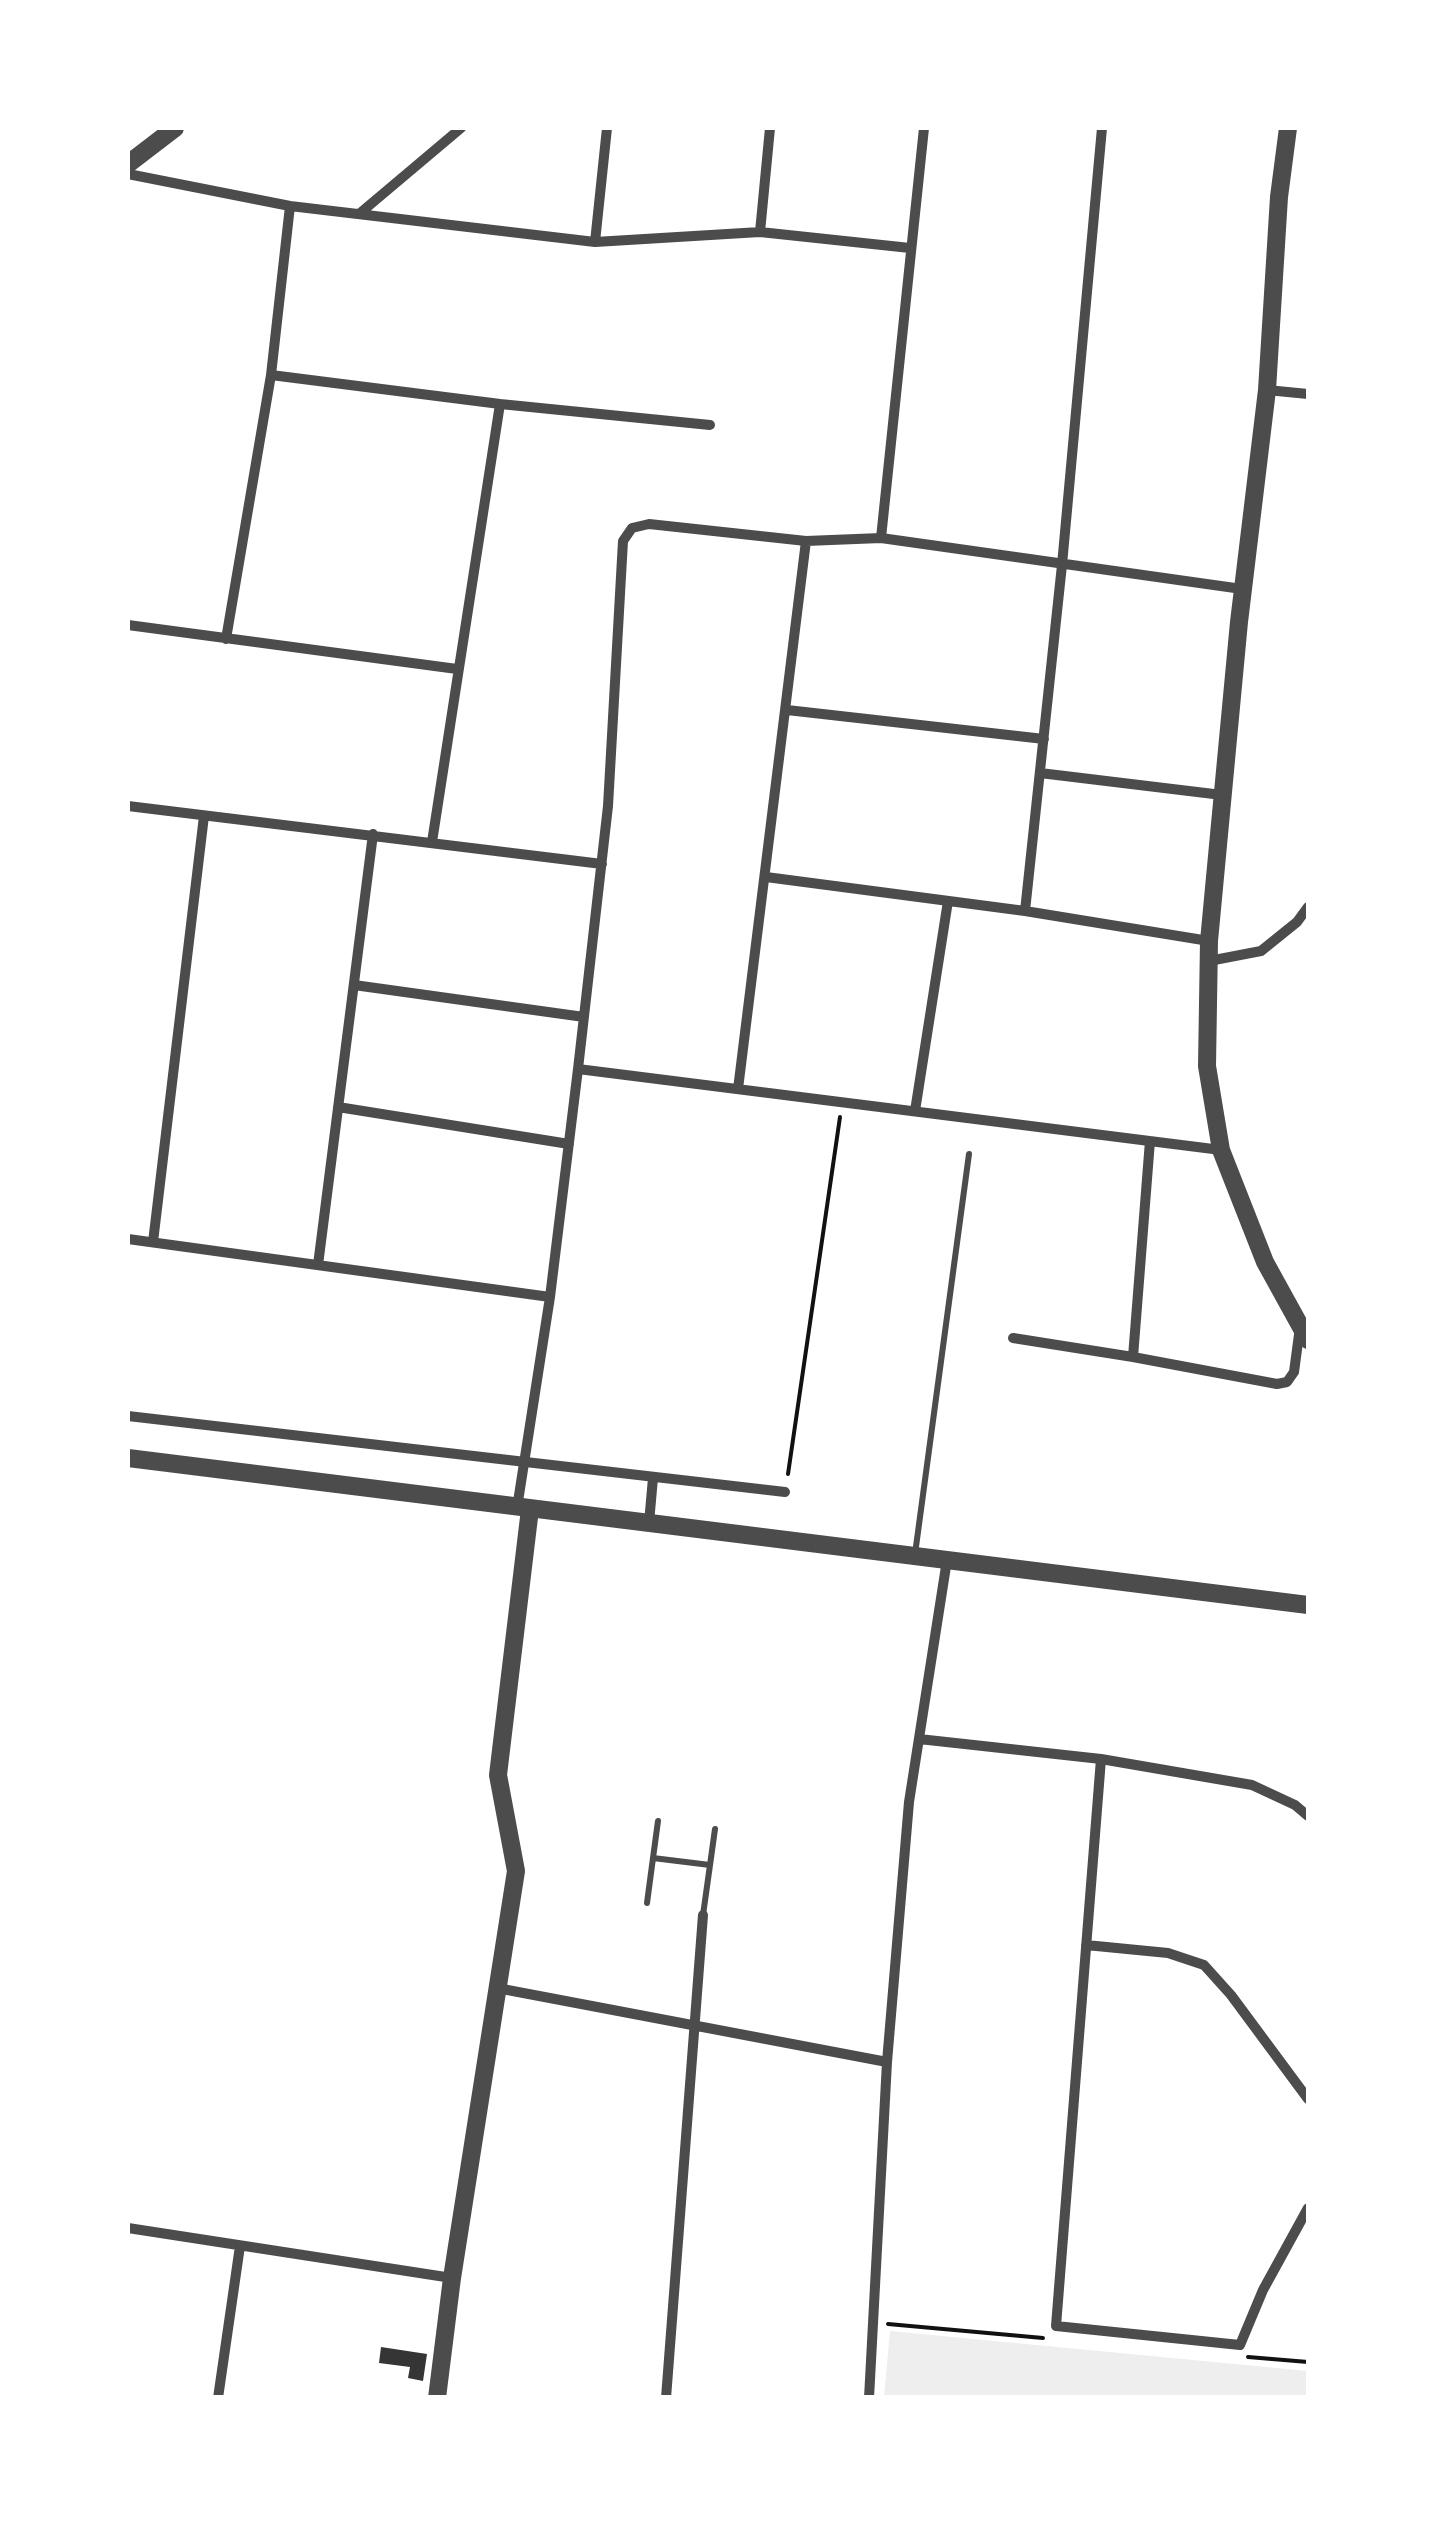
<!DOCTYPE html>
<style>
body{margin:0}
#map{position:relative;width:1436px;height:2525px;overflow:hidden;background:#fff;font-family:Figtree,sans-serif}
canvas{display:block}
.frame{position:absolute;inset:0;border:130px solid #fff;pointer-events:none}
</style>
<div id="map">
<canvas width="1436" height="2525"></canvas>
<div class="frame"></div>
</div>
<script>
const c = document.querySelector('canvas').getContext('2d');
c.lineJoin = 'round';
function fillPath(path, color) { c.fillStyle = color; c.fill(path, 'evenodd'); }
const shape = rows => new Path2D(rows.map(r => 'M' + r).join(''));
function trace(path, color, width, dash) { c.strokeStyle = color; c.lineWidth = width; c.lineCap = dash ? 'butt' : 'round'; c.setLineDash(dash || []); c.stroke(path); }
fillPath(shape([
 [890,2331,1308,2371,1308,2397,884,2397]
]), '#eee');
fillPath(shape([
 [381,2347,427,2354,423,2381,408,2378,410,2367,379,2363]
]), '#353535');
trace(shape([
 [788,1474,840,1117],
 [888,2324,1043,2338],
 [1248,2357,1308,2362]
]), '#111', 4);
trace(shape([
 [915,1554,969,1154],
 [653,1858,658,1821],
 [710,1865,715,1829],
 [647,1903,653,1858,710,1865,703,1915]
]), '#4c4c4c', 6);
trace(shape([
 [128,174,290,206,595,242,760,232,910,248],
 [359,214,461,128],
 [760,232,770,128],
 [595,242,607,128],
 [271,375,500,404,710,425],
 [1267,390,1308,394],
 [881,538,924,128],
 [128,625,457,669],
 [226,639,271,375,290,206],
 [787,710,1044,739],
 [1040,773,1222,795],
 [128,806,602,864],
 [432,842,500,404],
 [766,877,1025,911,1209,941],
 [1025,911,1062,565,1102,128],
 [1209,961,1261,951,1297,922,1308,907],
 [354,985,584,1017],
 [578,1069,1221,1150],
 [738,1089,806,541],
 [338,1107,569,1144],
 [915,1111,948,901],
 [128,1239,550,1297],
 [153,1242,204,816],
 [318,1265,373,834],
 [1013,1338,1133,1357,1277,1384,1287,1382,1294,1372,1300,1327],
 [1133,1357,1150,1141],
 [128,1416,785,1492],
 [517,1508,550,1297,578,1069,608,806,623,541,632,528,649,524,806,541,881,538,1242,589],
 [649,1523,653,1478],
 [919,1739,1101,1759,1252,1785,1295,1805,1308,1816],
 [1101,1759,1056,2326,1240,2345,1263,2290,1308,2208],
 [1086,1945,1168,1953,1204,1965,1231,1995,1308,2099],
 [497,1988,887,2062],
 [128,2228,452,2278],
 [218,2398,240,2246],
 [666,2398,703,1915],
 [869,2398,887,2062,909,1802,947,1560]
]), '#4c4c4c', 10);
trace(shape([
 [1288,128,1279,197,1267,390,1239,622,1209,941,1207,1066,1221,1150,1265,1262,1308,1340],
 [128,164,175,128],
 [128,1458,1308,1605],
 [437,2398,452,2278,516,1871,498,1775,530,1509]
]), '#4c4c4c', 18);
</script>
